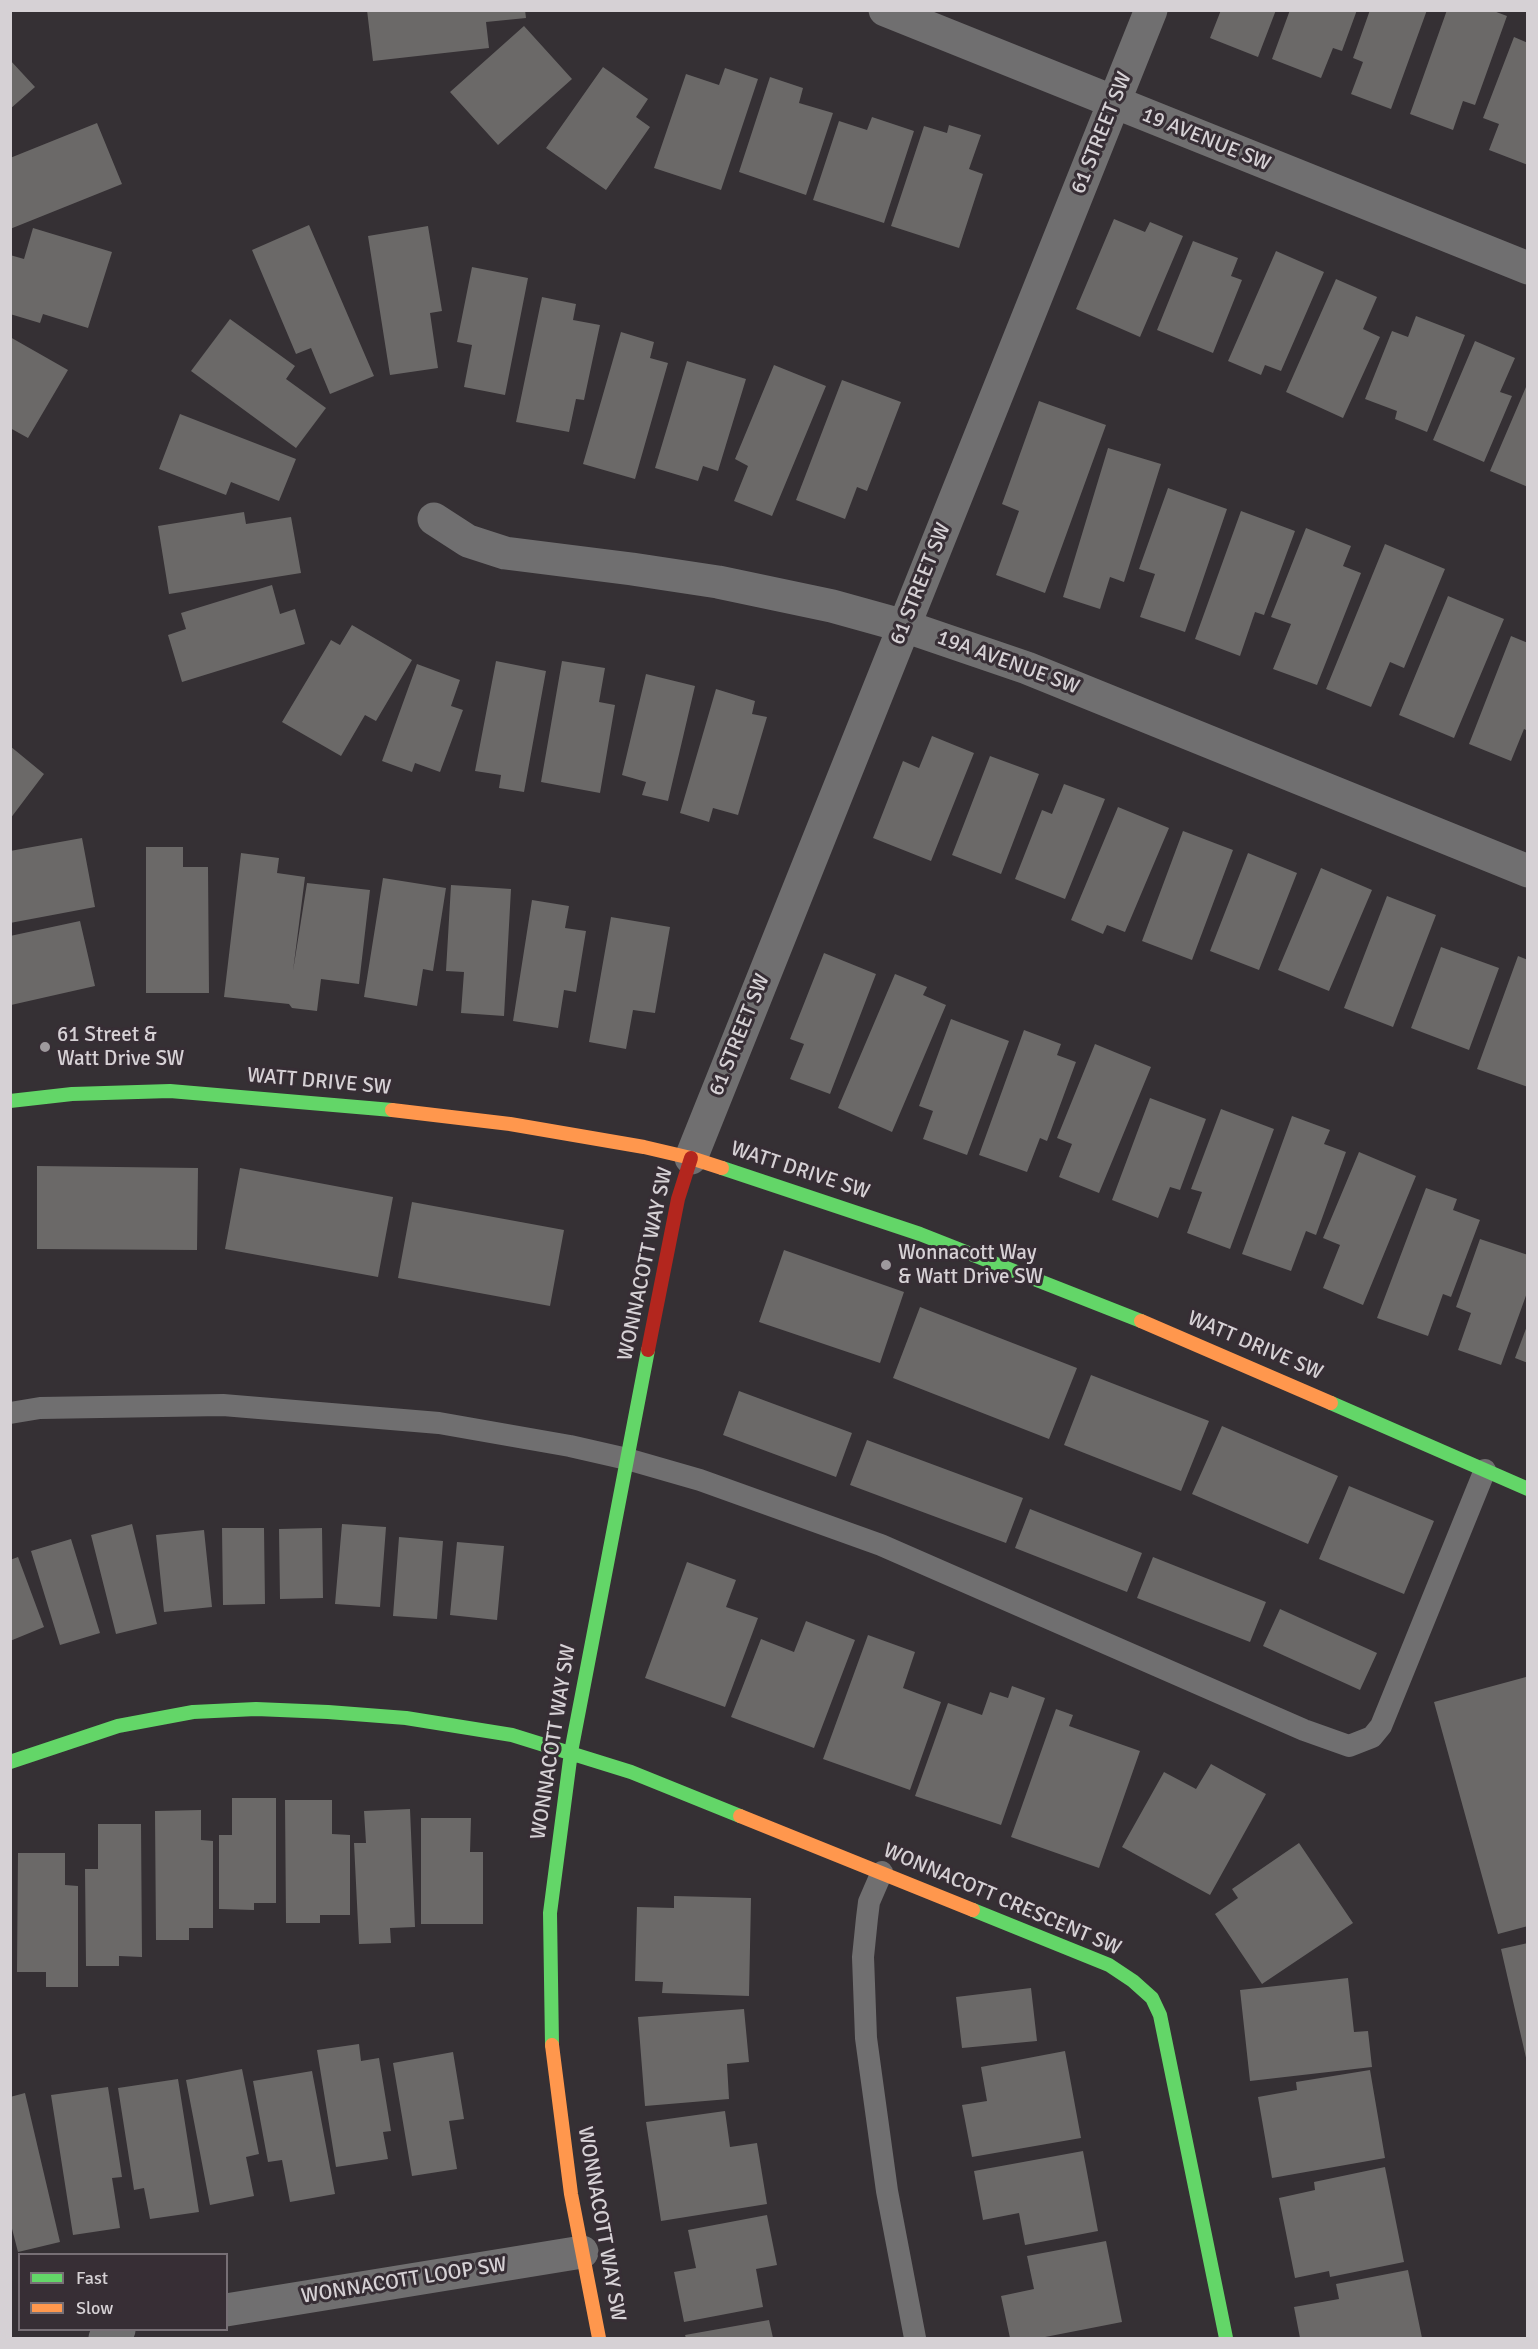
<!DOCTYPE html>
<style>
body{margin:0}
#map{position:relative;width:1538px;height:2349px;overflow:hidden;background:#353034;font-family:Signika,sans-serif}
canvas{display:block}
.frame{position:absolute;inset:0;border:12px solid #d6d1d5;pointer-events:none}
.legend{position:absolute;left:18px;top:2253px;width:210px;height:78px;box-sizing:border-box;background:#372e35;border:2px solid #776f75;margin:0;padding:8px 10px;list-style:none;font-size:18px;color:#d6d1d5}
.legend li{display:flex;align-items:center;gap:12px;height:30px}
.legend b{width:30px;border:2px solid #776f75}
</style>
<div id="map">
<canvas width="1538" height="2349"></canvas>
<div class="frame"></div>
<ul class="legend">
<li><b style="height:8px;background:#63d668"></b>Fast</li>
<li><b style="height:8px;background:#ff974d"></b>Slow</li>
</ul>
</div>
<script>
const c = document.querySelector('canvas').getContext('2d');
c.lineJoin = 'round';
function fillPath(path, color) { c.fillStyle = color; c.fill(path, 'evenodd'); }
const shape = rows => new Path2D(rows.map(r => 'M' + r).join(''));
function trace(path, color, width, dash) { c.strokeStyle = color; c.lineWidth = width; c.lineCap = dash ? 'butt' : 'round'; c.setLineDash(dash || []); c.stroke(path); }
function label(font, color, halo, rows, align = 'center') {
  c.font = font + ' Signika,sans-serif'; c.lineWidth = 6; c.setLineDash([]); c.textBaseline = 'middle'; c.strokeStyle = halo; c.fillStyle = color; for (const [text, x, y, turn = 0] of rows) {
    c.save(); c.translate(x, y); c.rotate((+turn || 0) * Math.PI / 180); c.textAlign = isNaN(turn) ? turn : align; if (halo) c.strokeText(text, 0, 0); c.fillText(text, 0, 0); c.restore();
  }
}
fillPath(shape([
 [367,10,525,10,526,18,486,22,489,48,373,61],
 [1221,10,1276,10,1258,57,1210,38],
 [1290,10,1357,10,1342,51,1333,48,1321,78,1272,59],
 [1370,10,1427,10,1391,109,1351,94,1363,62,1353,58],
 [1447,10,1491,10,1507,16,1475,105,1463,101,1453,130,1410,114],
 [524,26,572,79,498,145,450,92],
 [1514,37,1528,43,1528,165,1489,150,1499,124,1483,118],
 [10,60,35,87,10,109],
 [603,67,648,99,636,117,650,127,606,190,546,148],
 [725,68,758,79,721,190,654,168,686,74,719,85],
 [770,77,803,88,799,103,833,113,806,195,739,172],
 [872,117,914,131,884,223,813,200,839,121,867,130],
 [97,123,122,184,10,229,10,158],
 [949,125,981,135,969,169,983,174,959,248,891,226,924,126,947,133],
 [1114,219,1145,232,1150,222,1183,236,1140,337,1076,309],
 [309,225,374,376,330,394,311,348,296,354,252,250],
 [428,226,442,311,430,313,438,368,390,375,368,236],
 [33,228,112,252,88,328,43,314,40,323,10,314,10,255,24,259],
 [1193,241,1238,258,1231,276,1242,280,1213,353,1157,330],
 [1276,251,1324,272,1281,371,1265,365,1261,375,1228,361],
 [472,267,528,278,505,395,464,387,472,345,457,342],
 [1336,279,1377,297,1363,329,1380,337,1343,418,1286,392],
 [542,297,576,304,573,320,600,325,584,400,576,399,569,432,516,422],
 [1416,316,1465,335,1427,432,1395,419,1397,411,1365,399,1392,331,1408,337],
 [230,319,295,366,286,379,326,408,296,448,191,371],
 [621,332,654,342,650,358,668,363,635,479,583,464],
 [10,337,68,370,28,438,10,428],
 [1475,341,1515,358,1500,392,1512,396,1484,462,1433,440],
 [687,361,746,379,718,471,703,466,698,481,655,468],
 [774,365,826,386,772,516,734,501,748,466,735,459],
 [842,380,901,402,867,491,857,487,845,519,796,500],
 [1526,387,1528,388,1528,487,1490,471],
 [1039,401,1106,425,1045,593,996,575,1019,511,1002,504],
 [180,414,296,459,279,501,231,482,226,495,159,469],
 [1108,448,1161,464,1124,582,1110,577,1100,609,1063,597],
 [1168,488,1227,509,1185,632,1140,617,1155,574,1139,569],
 [1241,511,1295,531,1264,615,1255,612,1240,656,1195,639],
 [244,512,246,524,291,517,301,573,169,594,158,526],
 [1306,528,1351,546,1343,566,1361,573,1317,685,1273,669,1291,624,1271,617],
 [1385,544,1445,569,1404,668,1390,662,1371,707,1326,689],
 [272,585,280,614,295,609,305,644,182,682,168,635,186,629,181,613],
 [1448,596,1504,619,1454,738,1399,715],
 [352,625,412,660,376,721,365,715,341,756,282,722,331,640,340,645],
 [1511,636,1528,643,1528,731,1524,729,1511,761,1469,744],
 [496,661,546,671,524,792,499,788,501,775,475,771],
 [562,661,605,668,599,702,615,705,600,793,541,782],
 [417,664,460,680,451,706,463,710,440,772,415,763,412,772,382,761],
 [646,674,695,686,668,801,642,795,646,782,622,775],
 [716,689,755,701,752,714,767,717,738,815,713,808,709,822,680,813],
 [932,736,974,753,931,861,873,838,903,761,919,768],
 [10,746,44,774,10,819],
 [990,756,1039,774,1001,874,952,855],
 [1064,784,1105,799,1065,899,1015,879,1042,810,1052,814],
 [1118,807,1169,828,1125,932,1107,925,1103,934,1071,920],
 [1183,831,1233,850,1192,960,1142,941],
 [82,838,95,907,10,923,10,851],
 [146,847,183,847,183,867,208,867,209,993,146,993],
 [241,853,279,858,277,873,305,877,293,971,307,883,370,890,359,984,321,979,317,1011,292,1008,289,1004,224,997],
 [1248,853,1297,873,1259,970,1210,951],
 [1321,868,1372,890,1329,991,1278,970],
 [383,878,446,888,433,971,423,969,417,1006,364,997],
 [451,885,511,889,504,1016,461,1013,464,972,446,971],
 [1387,896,1436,915,1393,1027,1344,1008],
 [532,900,569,906,565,928,586,931,576,992,564,990,558,1028,513,1021],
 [611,917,670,927,655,1013,633,1010,626,1049,589,1042],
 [80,921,95,986,11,1005,10,936],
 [1441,947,1499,968,1469,1050,1411,1028],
 [824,953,876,974,830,1094,790,1079,804,1044,790,1039],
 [1518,956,1528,960,1528,1087,1477,1069],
 [895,974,927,987,923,995,946,1005,892,1132,838,1108],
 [951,1019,1009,1041,967,1155,923,1139,933,1111,919,1106],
 [1024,1030,1061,1044,1057,1055,1076,1062,1047,1141,1040,1138,1027,1172,979,1155],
 [1095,1044,1151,1067,1099,1193,1059,1177,1072,1144,1057,1138],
 [1150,1098,1206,1119,1180,1190,1170,1187,1158,1218,1112,1200],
 [1221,1109,1274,1129,1230,1249,1187,1233,1202,1192,1191,1189],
 [1292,1116,1330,1130,1324,1144,1346,1152,1316,1235,1306,1231,1291,1271,1242,1254],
 [1359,1152,1416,1176,1363,1305,1323,1288,1340,1245,1323,1238],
 [37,1166,198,1168,197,1250,37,1249],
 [240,1168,393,1197,378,1277,225,1249],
 [1426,1188,1457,1199,1453,1210,1480,1220,1451,1297,1443,1294,1428,1336,1377,1318],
 [412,1202,564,1230,550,1306,398,1278],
 [1480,1239,1528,1255,1528,1290,1501,1365,1458,1350,1471,1313,1456,1307],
 [784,1250,904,1292,880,1363,759,1322],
 [920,1307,1077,1368,1049,1439,893,1378],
 [1527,1326,1528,1326,1528,1363,1515,1358],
 [1091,1375,1209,1421,1181,1491,1064,1445],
 [739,1391,852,1433,836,1477,723,1435],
 [1222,1426,1338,1476,1308,1544,1192,1494],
 [867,1440,1023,1498,1006,1543,850,1485],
 [1349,1486,1434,1521,1404,1594,1319,1559],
 [1030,1509,1142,1553,1127,1592,1015,1548],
 [132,1524,157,1624,116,1634,91,1535],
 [342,1524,386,1527,380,1607,335,1604],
 [222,1528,264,1528,265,1604,223,1605],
 [322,1528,323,1598,280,1599,279,1529],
 [204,1530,212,1607,164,1612,156,1535],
 [399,1537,443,1541,437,1619,393,1616],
 [71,1539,100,1633,60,1645,31,1551],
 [457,1542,504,1546,497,1620,450,1615],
 [18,1557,44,1627,10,1641,10,1560],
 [1153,1557,1266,1602,1250,1642,1137,1598],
 [687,1562,736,1580,726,1607,758,1618,725,1707,645,1678],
 [1280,1609,1377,1653,1360,1690,1263,1646],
 [806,1621,855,1640,814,1748,731,1717,761,1639,794,1652],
 [868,1635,915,1652,903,1688,941,1702,910,1790,823,1759],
 [1526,1677,1528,1926,1498,1934,1434,1702],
 [1012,1686,1045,1698,1001,1825,915,1796,948,1703,982,1715,990,1692,1008,1698],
 [1056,1709,1073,1715,1069,1726,1140,1751,1099,1868,1011,1837],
 [1211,1764,1266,1794,1210,1895,1122,1847,1164,1772,1196,1789],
 [232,1798,276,1798,276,1903,254,1903,254,1910,219,1909,219,1835,232,1835],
 [285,1800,332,1800,332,1834,350,1835,350,1915,320,1915,320,1923,286,1923],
 [410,1809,415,1927,390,1928,391,1943,359,1944,354,1843,366,1843,364,1811],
 [201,1810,201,1840,213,1841,213,1928,189,1928,189,1940,156,1940,155,1811],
 [421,1818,471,1818,470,1852,483,1852,483,1924,421,1924],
 [98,1824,141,1824,142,1957,119,1956,119,1966,86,1966,85,1869,98,1869],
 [1299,1843,1353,1923,1262,1984,1215,1914,1238,1898,1232,1889],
 [18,1853,65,1853,65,1885,78,1886,78,1987,46,1987,46,1972,17,1972],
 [674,1896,751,1898,749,1996,662,1993,663,1982,635,1981,637,1907,674,1908],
 [1528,1943,1528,2062,1527,2062,1501,1949],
 [1348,1978,1354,2032,1368,2031,1372,2067,1250,2081,1240,1990],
 [1031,1988,1037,2041,962,2048,956,1997],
 [744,2009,749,2062,727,2064,729,2099,645,2106,638,2017],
 [359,2044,361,2061,379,2058,391,2131,383,2132,388,2159,336,2167,317,2050],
 [1065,2051,1081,2138,972,2157,962,2105,987,2101,981,2067],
 [453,2052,464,2119,449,2121,457,2169,412,2176,393,2063],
 [242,2069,259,2154,246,2157,254,2196,210,2205,186,2080],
 [1370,2070,1385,2158,1272,2178,1258,2097,1297,2090,1296,2082],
 [312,2071,335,2194,290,2202,282,2160,268,2162,253,2081],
 [178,2079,199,2212,150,2219,144,2188,134,2190,118,2088],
 [108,2087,122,2177,112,2178,120,2228,73,2235,51,2095],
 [25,2093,60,2242,18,2252,10,2221,10,2097],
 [725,2111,730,2147,757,2143,767,2204,661,2221,646,2122],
 [1083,2151,1098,2231,1025,2245,1019,2213,983,2220,974,2171],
 [1385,2167,1404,2262,1330,2277,1329,2271,1295,2278,1279,2198,1315,2190,1314,2182],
 [767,2215,777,2265,756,2269,763,2307,684,2322,674,2272,696,2268,688,2230],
 [1106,2241,1122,2322,1040,2338,1010,2338,1001,2296,1034,2289,1027,2256],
 [1408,2270,1422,2338,1300,2338,1294,2307,1339,2299,1336,2284],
 [769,2320,773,2338,686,2338,685,2335]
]), '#6b6968');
trace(shape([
 [10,1413,40,1408,223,1405,439,1423,570,1446,627,1459,700,1480,881,1545,1304,1730,1349,1746,1372,1737,1381,1726,1485,1470],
 [882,1872,869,1902,867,1918,863,1957,866,2038,887,2191,915,2338]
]), '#706f70', 22);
trace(shape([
 [885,10,1528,268],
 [434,519,468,541,505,553,632,569,718,582,832,606,904,626,1027,668,1528,871],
 [691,1158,1151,10],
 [226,2310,582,2252],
 [105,2338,119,2330]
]), '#706f70', 33);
trace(shape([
 [10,1101,72,1094,170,1091,392,1110],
 [722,1168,920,1234,1141,1321],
 [1331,1403,1528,1489],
 [10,1762,118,1726,193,1712,256,1709,328,1712,406,1718,512,1735,631,1772,740,1816],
 [973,1910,1109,1965,1133,1981,1152,1998,1160,2015,1226,2338],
 [552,2045,550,1913,571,1752,648,1350]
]), '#63d668', 14);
trace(shape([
 [392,1110,510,1124,644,1147,691,1158,722,1168],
 [1141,1321,1331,1403],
 [740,1816,973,1910],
 [552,2045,571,2194,599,2338]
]), '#ff974d', 14);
trace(shape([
 [648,1350,678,1199,691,1158]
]), '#b3261e', 14);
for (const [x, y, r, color] of [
 [45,1047,6,"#9e999d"],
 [886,1265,6,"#9e999d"]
]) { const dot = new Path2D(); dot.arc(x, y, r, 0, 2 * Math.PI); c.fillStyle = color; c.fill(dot); trace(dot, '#372e35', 2); }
label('21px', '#d6d1d5', '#372e35', [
 ["61 STREET SW",1102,133,-68],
 ["19 AVENUE SW",1206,140,22],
 ["61 STREET SW",921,584,-68],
 ["19A AVENUE SW",1008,663,20],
 ["61 STREET SW",740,1035,-68],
 ["WATT DRIVE SW",319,1082,5],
 ["WATT DRIVE SW",800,1171,18],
 ["WONNACOTT WAY SW",646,1264,-78],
 ["WATT DRIVE SW",1255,1346,23],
 ["WONNACOTT WAY SW",554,1742,-81],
 ["WONNACOTT CRESCENT SW",1002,1900,23],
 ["WONNACOTT WAY SW",601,2224,80],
 ["WONNACOTT LOOP SW",404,2281,-9]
]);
label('21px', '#d6d1d5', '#372e35', [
 ["61 Street &",57,1035],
 ["Watt Drive SW",57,1059],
 ["Wonnacott Way",898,1253],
 ["& Watt Drive SW",898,1277]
], 'left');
</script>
